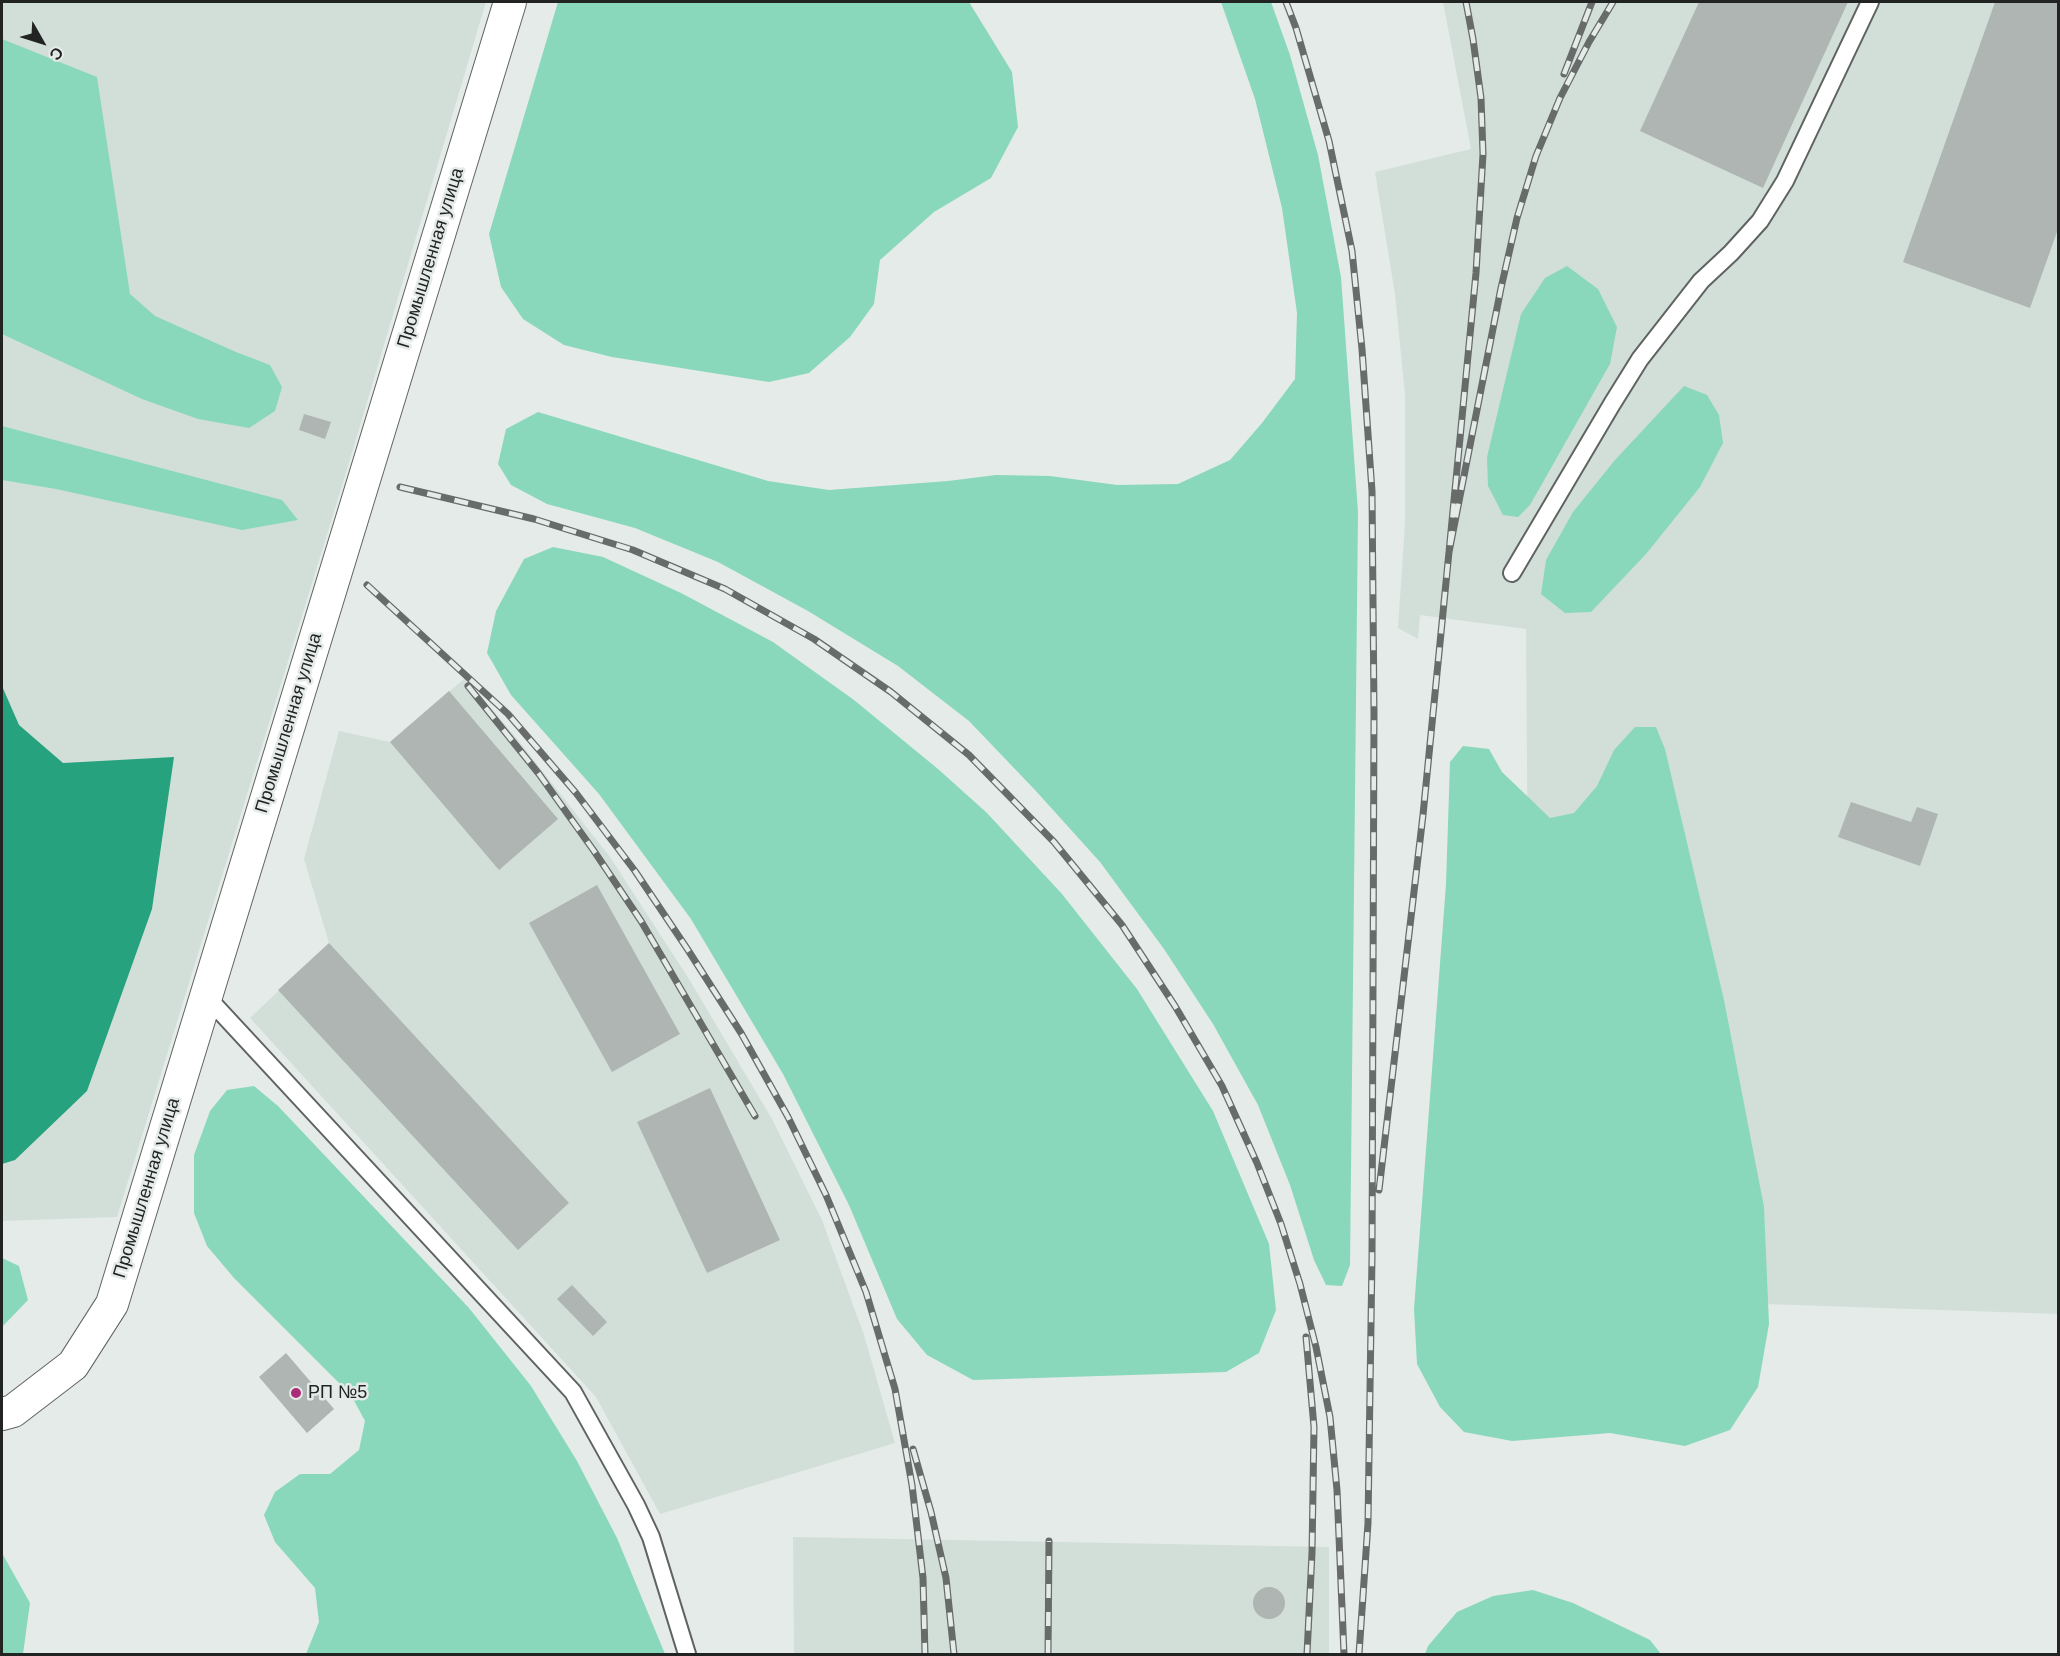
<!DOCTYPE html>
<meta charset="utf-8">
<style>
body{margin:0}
#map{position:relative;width:2060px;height:1656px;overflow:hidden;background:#e5ebe9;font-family:Helvetica,sans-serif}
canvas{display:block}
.frame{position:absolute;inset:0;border:3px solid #222423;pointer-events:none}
.north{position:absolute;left:12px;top:12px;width:60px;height:60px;-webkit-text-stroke:4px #e5ebe9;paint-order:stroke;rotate:129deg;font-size:16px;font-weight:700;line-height:24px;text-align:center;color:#222423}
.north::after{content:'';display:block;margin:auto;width:21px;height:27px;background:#222423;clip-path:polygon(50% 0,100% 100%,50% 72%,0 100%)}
</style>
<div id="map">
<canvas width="2060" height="1656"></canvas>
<div class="frame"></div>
<div class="north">С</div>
</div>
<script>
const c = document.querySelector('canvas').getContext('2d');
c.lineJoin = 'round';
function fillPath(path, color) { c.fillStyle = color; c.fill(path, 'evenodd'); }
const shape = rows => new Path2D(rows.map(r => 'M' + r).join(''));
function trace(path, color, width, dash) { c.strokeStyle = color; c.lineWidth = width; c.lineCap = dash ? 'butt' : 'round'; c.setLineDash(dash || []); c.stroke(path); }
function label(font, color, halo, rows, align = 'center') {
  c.font = font + ' Helvetica,sans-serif'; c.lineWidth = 5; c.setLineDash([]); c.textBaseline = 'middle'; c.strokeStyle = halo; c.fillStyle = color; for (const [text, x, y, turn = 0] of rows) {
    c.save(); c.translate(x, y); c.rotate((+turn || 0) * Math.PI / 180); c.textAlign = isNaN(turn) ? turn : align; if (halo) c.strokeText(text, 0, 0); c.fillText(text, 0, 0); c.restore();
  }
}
fillPath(shape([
 [2,2,486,2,345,476,117,1217,2,1221],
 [1443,2,2058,2,2058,1314,1531,1296,1526,629,1420,615,1418,639,1398,628,1405,522,1405,395,1395,294,1375,172,1471,149],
 [465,678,514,735,610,857,689,979,772,1119,822,1220,864,1335,895,1443,660,1514,596,1397,250,1018,329,943,304,859,339,731,390,742],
 [793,1537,1329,1547,1329,1654,794,1654]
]), '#d2dfd9');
fillPath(shape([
 [558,2,969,2,1012,72,1018,127,991,178,934,212,880,260,874,304,850,337,809,373,769,382,612,357,564,345,523,319,501,287,489,234],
 [1221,2,1271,2,1290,55,1318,155,1341,277,1358,512,1350,1265,1342,1286,1326,1285,1314,1260,1290,1185,1258,1105,1213,1024,1164,949,1100,862,1035,790,969,721,898,666,808,611,718,562,635,528,547,504,511,485,498,464,506,429,538,412,768,481,829,490,948,481,996,475,1050,476,1117,485,1178,484,1230,460,1262,423,1295,379,1297,313,1282,208,1255,99],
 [2,39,97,77,130,294,155,316,236,352,270,365,282,387,275,411,249,428,198,419,142,399,2,334],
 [1567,266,1598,289,1617,327,1610,364,1530,505,1518,517,1503,515,1488,486,1487,457,1521,314,1545,278],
 [1684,386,1707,395,1719,415,1723,443,1700,487,1646,554,1591,612,1565,613,1541,594,1546,560,1573,512,1615,460],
 [2,426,282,500,298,520,242,530,56,489,2,480],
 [553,547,603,557,681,593,773,642,854,700,938,769,987,813,1062,894,1137,989,1213,1111,1269,1244,1276,1310,1259,1353,1226,1372,973,1380,927,1355,897,1319,849,1205,783,1074,691,919,599,794,511,695,487,653,496,611,524,559],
 [1635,727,1656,727,1665,749,1724,1000,1764,1207,1769,1324,1758,1387,1730,1430,1685,1446,1610,1433,1512,1441,1464,1432,1440,1407,1417,1364,1414,1309,1446,884,1450,762,1463,746,1489,749,1502,772,1550,818,1574,813,1597,786,1614,750],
 [254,1086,278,1106,469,1308,531,1386,577,1461,617,1538,665,1654,306,1654,319,1622,315,1588,275,1542,264,1515,275,1492,300,1474,330,1474,359,1450,365,1421,351,1395,234,1278,207,1246,194,1213,194,1155,210,1111,227,1090],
 [2,1258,19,1266,28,1300,2,1327],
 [2,1553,30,1603,23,1654,2,1654],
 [1533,1590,1573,1603,1650,1640,1661,1654,1425,1654,1428,1646,1457,1612,1493,1596]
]), '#89d8bb');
fillPath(shape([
 [2,686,19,725,63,763,174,757,152,909,87,1091,15,1160,2,1164]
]), '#26a27e');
fillPath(shape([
 [1699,2,1848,2,1763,188,1640,131],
 [1995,2,2058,2,2058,229,2030,308,1903,262],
 [304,414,331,422,325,439,299,430],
 [449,691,558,819,499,870,390,742],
 [1851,802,1911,822,1917,807,1938,814,1920,866,1838,837],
 [597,885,680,1034,612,1072,529,923],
 [329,943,569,1203,518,1250,278,990],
 [710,1088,780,1240,707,1273,637,1122],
 [572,1285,607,1322,593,1336,557,1299],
 [286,1353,334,1409,307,1433,259,1377],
 '1253 1603a16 16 0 1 1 32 0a16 16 0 1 1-32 0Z'
]), '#afb5b2');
const service = shape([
 [1512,573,1612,404,1640,359,1701,281,1731,253,1760,221,1785,181,1870,2],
 [206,996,573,1392,636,1505,651,1537,687,1654]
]);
const minor = shape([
 [2,1414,13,1411,73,1365,112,1304,510,2]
]);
trace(service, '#5f6462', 20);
trace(minor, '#5f6462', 34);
trace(service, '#fff', 16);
trace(minor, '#fff', 32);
const rail = shape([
 [1286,2,1296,28,1329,141,1352,251,1362,349,1372,491,1374,712,1372,1257,1368,1523,1359,1654],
 [1466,2,1473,39,1481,98,1483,154,1476,273,1449,552,1501,288,1517,218,1536,156,1560,98,1589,42,1613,2],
 [1564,74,1592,2],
 [400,487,534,519,633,550,725,589,814,639,891,692,969,755,1054,842,1122,925,1175,1006,1222,1086,1257,1163,1281,1224,1300,1284,1316,1347,1330,1417,1337,1490,1344,1654],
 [367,585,508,714,576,793,635,871,688,950,741,1033,788,1117,826,1195,866,1292,895,1389,912,1485,923,1578,925,1654],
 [468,686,539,774,594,851,641,921,755,1116],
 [1379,1190,1423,815,1449,552],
 [1306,1337,1314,1427,1312,1553,1307,1654],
 [913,1449,931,1512,946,1578,954,1654],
 [1048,1654,1049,1541]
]);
trace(rail, '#676b6a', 7);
trace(rail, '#e5ebe9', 4.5, [14]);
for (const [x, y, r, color] of [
 [296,1393,6,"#ab2b78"]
]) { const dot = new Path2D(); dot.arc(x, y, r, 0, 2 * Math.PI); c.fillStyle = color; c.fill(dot); trace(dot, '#e5ebe9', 2); }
label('18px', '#222423', '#e5ebe9', [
 ["Промышленная улица",431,258,-73],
 ["Промышленная улица",289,723,-73],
 ["Промышленная улица",147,1188,-73]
]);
label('18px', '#222423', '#e5ebe9', [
 ["РП №5",308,1393]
], 'left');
</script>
